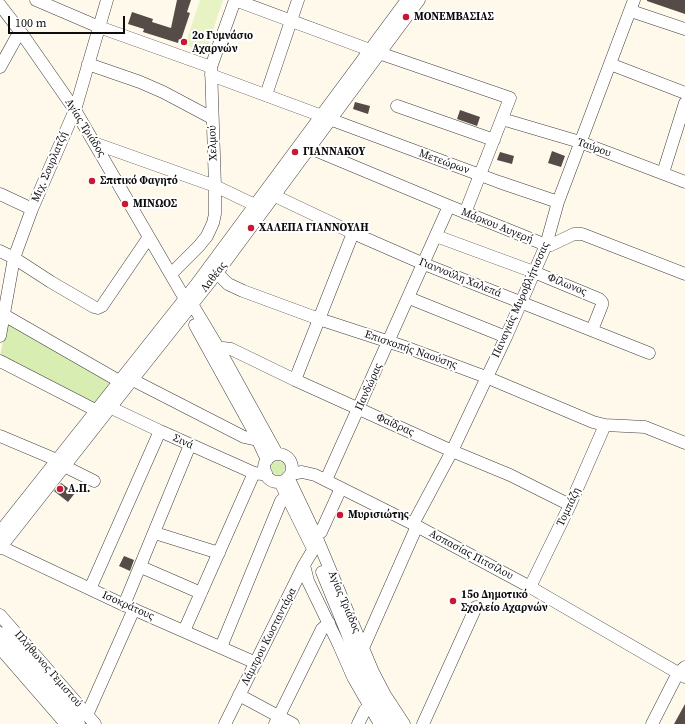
<!DOCTYPE html>
<meta charset="utf-8">
<style>
body{margin:0}
#map{position:relative;width:685px;height:724px;overflow:hidden;background:#fff9eb;font-family:"Source Serif 4",serif}
canvas{display:block}
.scale{position:absolute;left:8px;top:16px;width:117px;height:18px;box-sizing:border-box;border:2px solid #0c0c0c;border-top:0;padding-left:5px;font-size:12px;line-height:14px;white-space:nowrap;color:#0c0c0c;-webkit-text-stroke:3px #fff;paint-order:stroke}
</style>
<div id="map">
<canvas width="685" height="724"></canvas>
<div class="scale">100 m</div>
</div>
<script>
const c = document.querySelector('canvas').getContext('2d');
c.lineJoin = 'round';
function fillPath(path, color) { c.fillStyle = color; c.fill(path, 'evenodd'); }
const shape = rows => new Path2D(rows.map(r => 'M' + r).join(''));
function trace(path, color, width, dash) { c.strokeStyle = color; c.lineWidth = width; c.lineCap = dash ? 'butt' : 'round'; c.setLineDash(dash || []); c.stroke(path); }
function label(font, color, halo, rows, align = 'center') {
  c.font = font + ' "Source Serif 4",serif'; c.lineWidth = 4; c.setLineDash([]); c.textBaseline = 'middle'; c.strokeStyle = halo; c.fillStyle = color; for (const [text, x, y, turn = 0] of rows) {
    c.save(); c.translate(x, y); c.rotate((+turn || 0) * Math.PI / 180); c.textAlign = isNaN(turn) ? turn : align; if (halo) c.strokeText(text, 0, 0); c.fillText(text, 0, 0); c.restore();
  }
}
fillPath(shape([
 [7,320,114,382,95,404,0,357],
 '271 468a7 7 0 1 1 14 0a7 7 0 1 1-14 0Z'
]), '#d7edb1');
fillPath(shape([
 [200,0,223,0,206,52,185,45]
]), '#e8f3c4');
fillPath(shape([
 [177,0,191,0,187,12,190,13,181,40,179,39,178,43,143,32,144,29,128,24,132,12,153,19,152,22,171,28],
 [647,0,685,0,685,14,647,1],
 [355,102,370,106,368,114,353,109],
 [460,110,480,117,477,126,457,119],
 [552,151,565,156,561,167,548,163],
 [500,152,514,156,512,164,497,160],
 [61,483,75,493,68,502,54,491],
 [124,556,134,560,130,571,119,566],
 [685,704,685,724,674,724]
]), '#554b47');
const minor = shape([
 [36,0,99,27,211,67],
 [235,0,370,50],
 [0,5,20,31,75,110,185,299,192,304,219,349,277,454],
 [631,11,685,29],
 [379,53,510,98,465,213],
 [88,64,140,82,163,92,212,118],
 [610,64,685,93],
 [0,67,20,31],
 [211,75,322,116],
 [266,95,298,0],
 [397,106,494,140],
 [502,119,580,142,685,182],
 [332,120,499,182,558,202],
 [94,143,215,186,255,205],
 [310,148,449,206,546,245,551,245,574,234,582,234,685,274],
 [663,173,685,103],
 [0,194,32,209],
 [275,196,353,233,424,264,649,353],
 [436,236,534,272,599,299,602,302,602,305,592,330],
 [0,251,14,258,51,282,94,307,98,308,102,306,149,237],
 [217,273,228,284,243,291,319,319,408,348,486,377,593,422,605,425,645,427,685,443],
 [171,274,199,246,207,236,213,223,215,214,215,186,211,67,235,0],
 [409,298,506,337],
 [4,315,126,385],
 [195,325,253,430,267,460],
 [0,336,14,258,32,209,75,110,107,0],
 [219,349,223,348,231,349,295,380,452,451,510,475,570,505],
 [0,361,103,414],
 [125,376,244,437,253,439,257,438],
 [295,380,353,233],
 [103,404,160,431,254,473,262,474,266,473],
 [0,436,57,460,64,466,94,481],
 '264 468a14 14 0 1 1 28 0a14 14 0 1 1-28 0Z',
 [291,474,302,472,315,475,413,524,530,587,685,677],
 [288,477,316,536,373,672,385,695,404,724],
 [326,480,449,206],
 [280,482,313,549],
 [413,524,452,451,506,337,546,245,558,202,634,0],
 [0,532,195,286,407,0],
 [155,533,219,553],
 [309,540,321,532,341,488],
 [1,547,124,605,256,663],
 [0,548,132,380,217,273,419,0],
 [304,565,308,581,339,645,353,677,380,724],
 [141,567,201,593],
 [322,572,367,682,393,724],
 [530,587,570,505,605,425],
 [90,589,160,431],
 [124,605,190,445],
 [0,615,95,724],
 [184,631,254,473],
 [0,633,79,724],
 [221,647,281,501,287,495],
 [0,648,66,724],
 [360,649,363,648,417,526],
 [239,695,293,724],
 [87,715,134,609],
 [225,724,304,565,313,550],
 [275,724,322,629,329,623],
 [358,724,365,710,370,707],
 [423,724,476,607],
 [652,724,678,673,685,667]
]);
trace(minor, '#3f3f3f', 13);
trace(minor, '#fff', 12);
for (const [x, y, r, color] of [
 [406,17,4,"#c71836"],
 [184,42,4,"#c71836"],
 [295,152,4,"#c71836"],
 [92,181,4,"#c71836"],
 [125,204,4,"#c71836"],
 [251,228,4,"#c71836"],
 [60,489,4,"#c71836"],
 [340,515,4,"#c71836"],
 [453,601,4,"#c71836"]
]) { const dot = new Path2D(); dot.arc(x, y, r, 0, 2 * Math.PI); c.fillStyle = color; c.fill(dot); trace(dot, '#fff', 1.5); }
label('bold 11px', '#0c0c0c', '#fff', [
 ["ΜΟΝΕΜΒΑΣΙΑΣ",414,17],
 ["2ο Γυμνάσιο",192,36],
 ["Αχαρνών",192,49],
 ["ΓΙΑΝΝΑΚΟΥ",303,152],
 ["Σπιτικό Φαγητό",100,181],
 ["ΜΙΝΩΟΣ",133,204],
 ["ΧΑΛΕΠΑ ΓΙΑΝΝΟΥΛΗ",259,228],
 ["Α.Π.",68,489],
 ["Μυρισιώτης",348,515],
 ["15ο Δημοτικό",461,595],
 ["Σχολείο Αχαρνών",461,608]
], 'left');
label('11px', '#0c0c0c', '#fff', [
 ["Αγίας Τριάδος",85,128,58],
 ["Χελμού",213,143,-92],
 ["Ταύρου",594,148,20],
 ["Μετεώρων",444,162,20],
 ["Μιχ. Σουρλατζή",50,167,-67],
 ["Μάρκου Αυγερή",497,226,22],
 ["Λαθέας",214,277,-52],
 ["Γιαννούλη Χαλεπά",460,278,22],
 ["Φίλωνος",567,285,22],
 ["Παναγιάς Μυροβλήτισσας",521,300,-66],
 ["Επισκοπής Ναούσης",411,350,19],
 ["Πανδώρας",369,387,-66],
 ["Φαίδρας",395,425,24],
 ["Σινά",183,442,24],
 ["Τομπάζη",569,507,-65],
 ["Ασπασίας Πιτσίλου",471,555,28],
 ["Αγίας Τριάδος",344,602,67],
 ["Ισοκράτους",128,606,24],
 ["Λάμπρου Κωσταντάρα",269,637,-63],
 ["Πλήθωνος Γεμιστού",48,669,49]
]);
</script>
